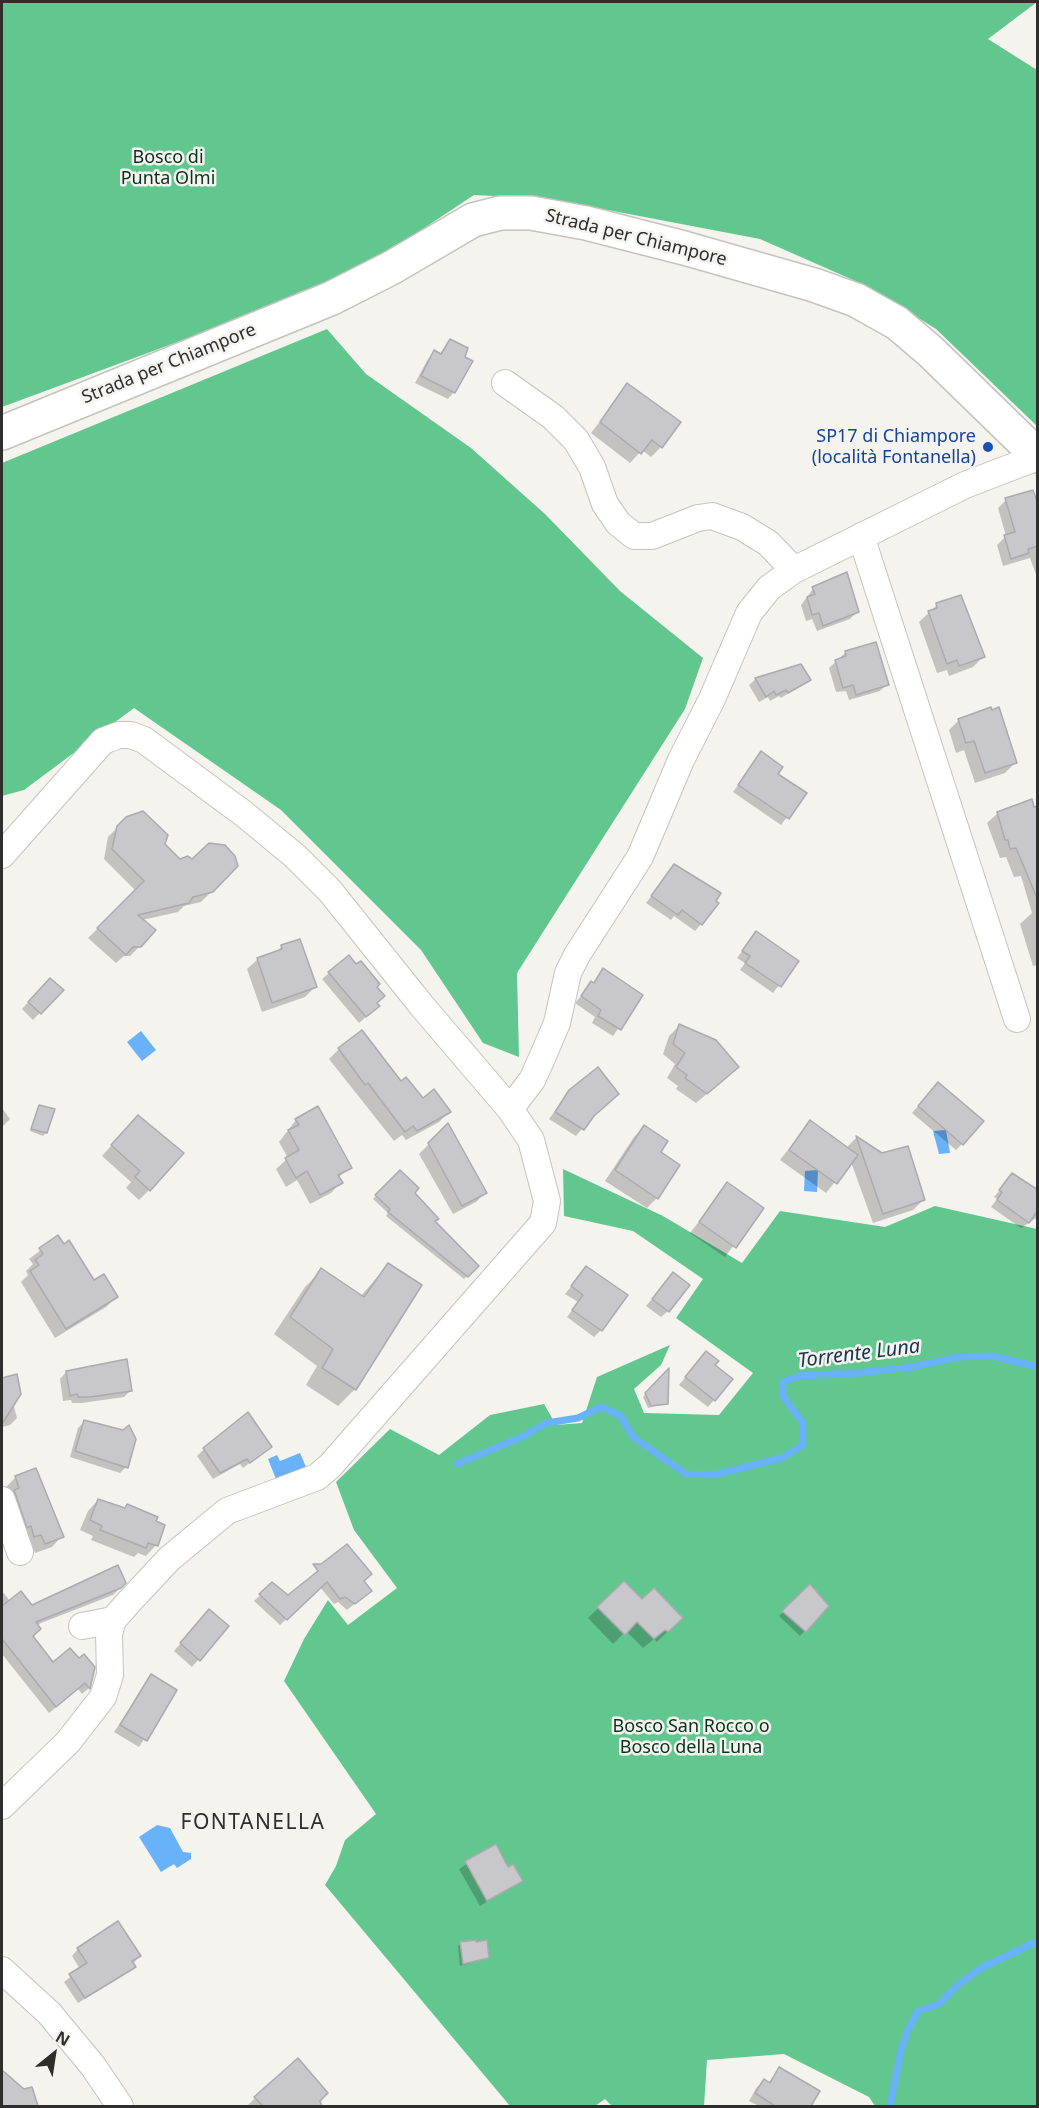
<!DOCTYPE html>
<meta charset="utf-8">
<style>
body{margin:0}
#map{position:relative;width:1039px;height:2108px;overflow:hidden;background:#f5f3ee;font-family:"Noto Sans",sans-serif}
canvas{display:block}
.frame{position:absolute;inset:0;border:3px solid #2e2e2c;pointer-events:none}
.north{position:absolute;left:24px;top:2024px;width:60px;height:60px;-webkit-text-stroke:4px #f5f3ee;paint-order:stroke;rotate:30deg;font-size:16px;font-weight:700;line-height:24px;text-align:center;color:#2e2e2c}
.north::after{content:'';display:block;margin:auto;width:21px;height:27px;background:#2e2e2c;clip-path:polygon(50% 0,100% 100%,50% 72%,0 100%)}
</style>
<div id="map">
<canvas width="1039" height="2108"></canvas>
<div class="frame"></div>
<div class="north">N</div>
</div>
<script>
const c = document.querySelector('canvas').getContext('2d');
c.lineJoin = 'round';
function fillPath(path, color) { c.fillStyle = color; c.fill(path, 'evenodd'); }
const shape = rows => new Path2D(rows.map(r => 'M' + r).join(''));
function trace(path, color, width, dash) { c.strokeStyle = color; c.lineWidth = width; c.lineCap = dash ? 'butt' : 'round'; c.setLineDash(dash || []); c.stroke(path); }
function label(font, color, halo, rows, align = 'center') {
  c.font = font + ' "Noto Sans",sans-serif'; c.lineWidth = 5; c.setLineDash([]); c.textBaseline = 'middle'; c.strokeStyle = halo; c.fillStyle = color; for (const [text, x, y, turn = 0] of rows) {
    c.save(); c.translate(x, y); c.rotate((+turn || 0) * Math.PI / 180); c.textAlign = isNaN(turn) ? turn : align; if (halo) c.strokeText(text, 0, 0); c.fillText(text, 0, 0); c.restore();
  }
}
fillPath(shape([
 [2,2,1037,2,988,39,1037,70,1037,426,936,329,869,287,760,239,550,199,474,195,391,250,299,297,2,407],
 [327,329,366,374,471,448,545,514,620,591,703,658,685,709,517,973,519,1057,483,1043,421,950,281,810,134,708,24,790,2,796,2,463],
 [563,1169,663,1216,742,1263,780,1211,885,1227,935,1206,1037,1229,1037,2106,875,2106,869,2097,784,2054,707,2060,704,2106,612,2106,605,2099,595,2106,510,2106,325,1885,336,1866,345,1840,376,1814,284,1681,304,1639,328,1600,348,1625,397,1588,354,1530,336,1482,390,1429,439,1455,490,1415,544,1404,556,1425,582,1423,597,1377,670,1345,661,1365,634,1389,644,1413,719,1415,753,1373,676,1318,703,1279,633,1231,564,1216]
]), '#61c78f');
fillPath(shape([
 [141,1031,156,1050,142,1061,127,1042],
 [946,1130,950,1153,939,1154,933,1131],
 [818,1170,817,1192,804,1191,805,1171],
 [300,1453,306,1467,276,1479,268,1459,277,1455,280,1461],
 [157,1825,170,1828,183,1852,191,1853,191,1859,177,1868,174,1864,161,1872,139,1837]
]), '#69b1f8');
fillPath(shape([
 [450,341,454,392,448,399,415,383,428,359,434,352,439,355],
 [628,385,661,447,651,457,642,450,630,463,591,433],
 [1006,500,1038,508,1038,580,1030,558,1003,566,997,545,1006,536,998,508],
 [813,589,857,612,850,619,817,631,812,619,806,621,801,605],
 [937,605,983,657,973,667,949,676,947,670,937,673,919,622],
 [846,652,887,684,880,691,849,700,846,691,836,692,829,668],
 [756,679,809,680,781,698,779,696,770,701,768,697,759,702,749,685],
 [959,720,1015,763,1005,773,975,783,964,750,956,753,949,730],
 [761,753,776,774,805,794,781,825,733,792],
 [1038,808,1038,965,1033,966,1020,924,1032,913,1021,876,1014,877,1006,857,1000,858,987,823,998,813],
 [127,818,164,844,179,860,237,866,201,902,184,906,178,912,142,920,140,946,130,956,124,956,116,963,88,938,136,891,104,859,108,837],
 [674,866,701,924,695,931,674,916,671,920,646,903],
 [756,933,797,962,773,993,740,970,745,963,737,958],
 [282,946,315,987,305,997,262,1012,247,969,258,959,275,953],
 [604,970,641,995,613,1036,592,1023,595,1017,575,1003],
 [329,973,375,987,375,1003,378,1006,359,1023,322,979],
 [43,986,61,990,33,1020,22,1009],
 [679,1026,727,1077,696,1103,676,1089,678,1086,667,1078,675,1064,663,1054,669,1036],
 [339,1049,401,1083,422,1100,449,1112,439,1122,406,1140,402,1135,394,1141,329,1059],
 [570,1091,591,1118,576,1136,549,1119],
 [931,1091,962,1144,956,1150,912,1113],
 [39,1106,46,1133,43,1136,30,1131],
 [2,1108,10,1119,2,1127],
 [296,1120,350,1167,338,1178,341,1182,331,1193,310,1204,297,1180,286,1187,276,1169,288,1158,279,1142],
 [810,1122,846,1148,856,1138,882,1154,923,1200,913,1210,873,1223,851,1162,826,1193,780,1160],
 [448,1125,485,1193,476,1202,453,1214,419,1154],
 [128,1127,149,1190,139,1200,126,1188,131,1182,102,1156],
 [644,1127,659,1153,657,1198,647,1208,605,1181,634,1137],
 [400,1172,434,1222,477,1266,464,1279,386,1216,388,1213,373,1199],
 [1012,1175,1038,1191,1038,1217,1021,1228,991,1207,997,1199,994,1197],
 [728,1184,762,1208,725,1257,690,1233],
 [58,1237,93,1282,116,1297,106,1307,55,1338,21,1282,28,1275,26,1271,33,1264,29,1259],
 [388,1265,355,1389,338,1406,306,1385,317,1366,274,1334,305,1287,322,1270,360,1297],
 [586,1268,601,1330,594,1337,567,1317,578,1302,565,1294],
 [673,1274,668,1311,661,1317,646,1306],
 [706,1353,713,1366,714,1400,708,1407,679,1385],
 [66,1372,131,1390,124,1397,82,1403,72,1403,71,1400,63,1401,60,1379],
 [668,1372,666,1403,648,1408,643,1397],
 [16,1376,13,1403,17,1418,10,1425,2,1427,2,1379],
 [84,1422,126,1467,120,1473,70,1457,78,1428],
 [270,1447,243,1468,240,1464,213,1479,197,1456,204,1449],
 [16,1477,62,1536,52,1547,35,1553,6,1487],
 [98,1500,156,1545,146,1556,138,1553,134,1557,91,1540,93,1536,80,1530,88,1511],
 [346,1546,362,1582,363,1597,347,1610,338,1602,334,1604,320,1587,280,1625,254,1601,272,1584,288,1597],
 [125,1583,113,1595,36,1625,32,1637,53,1664,79,1660,93,1668,89,1688,82,1694,78,1689,49,1713,2,1654,2,1591,10,1601,32,1607],
 [624,1583,642,1601,681,1618,657,1642,654,1639,643,1648,626,1631,613,1644,588,1618],
 [810,1586,827,1606,800,1636,779,1616],
 [203,1618,227,1626,192,1667,174,1651],
 [151,1676,175,1691,139,1747,114,1732],
 [495,1846,508,1869,521,1880,480,1906,459,1869],
 [461,1943,488,1958,460,1966,458,1946],
 [78,1949,139,1956,127,1973,78,2003,64,1982,80,1969,72,1956],
 [779,2069,818,2092,809,2106,759,2106,749,2101,757,2087,764,2081,768,2083],
 [2,2072,24,2091,31,2089,36,2106,2,2106],
 [255,2098,319,2100,320,2105,247,2106]
]), '#0003');
trace(shape([
 [457,1464,522,1437,547,1423,578,1418,601,1407,621,1416,633,1437,686,1474,714,1475,782,1458,803,1445,803,1423,783,1396,783,1382,800,1376,859,1373,912,1367,959,1357,992,1356,1038,1367],
 [890,2106,901,2051,908,2030,918,2011,939,2004,958,1985,981,1968,1038,1941]
]), '#69b1f8', 7);
const building = shape([
 [450,339,468,348,465,357,473,361,455,393,421,376,434,350,441,354,450,339],
 [627,383,681,422,662,448,652,440,641,454,600,422,627,383],
 [1033,490,1038,504,1038,546,1028,549,1029,553,1011,559,1004,535,1015,532,1005,498,1033,490],
 [847,572,859,612,823,626,819,613,812,615,807,597,815,594,812,587,847,572],
 [961,595,985,657,959,666,957,660,947,664,928,611,937,608,936,603,961,595],
 [876,642,889,685,856,695,853,685,843,688,835,660,846,656,845,651,876,642],
 [801,664,811,680,788,693,786,690,776,695,774,691,766,697,755,678,801,664],
 [991,707,992,710,999,707,1017,763,985,773,974,741,966,743,958,719,991,707],
 [761,751,783,767,778,774,807,793,789,819,738,785,761,751],
 [1032,799,1034,807,1038,806,1037,898,1016,848,1010,849,1008,840,1005,840,997,812,1032,799],
 [143,811,168,835,165,844,180,859,188,856,192,859,209,843,225,845,235,856,238,866,213,892,193,897,189,903,138,915,156,930,141,947,133,947,126,955,97,928,144,881,112,849,117,826,126,817,143,811],
 [674,864,721,893,716,901,719,903,702,925,682,910,678,915,651,896,674,864],
 [756,931,799,961,781,987,745,963,750,956,742,951,756,931],
 [300,939,317,987,272,1003,257,958,282,949,281,945,300,939],
 [349,955,356,964,361,961,380,984,377,987,385,996,377,1003,380,1006,366,1017,328,972,349,955],
 [603,968,643,995,621,1030,598,1016,601,1010,581,996,591,981,594,983,603,968],
 [50,978,64,990,41,1014,28,1002,50,978],
 [679,1024,716,1040,739,1067,707,1094,685,1078,687,1075,676,1067,685,1053,673,1044,679,1024],
 [362,1030,401,1081,406,1077,423,1098,434,1089,451,1112,417,1131,413,1126,405,1132,368,1083,365,1085,338,1048,362,1030],
 [598,1067,619,1094,594,1116,584,1130,555,1112,569,1090,598,1067],
 [938,1082,984,1121,963,1145,918,1106,938,1082],
 [39,1105,55,1109,47,1133,31,1129,39,1105],
 [318,1106,352,1168,338,1175,343,1183,320,1195,307,1171,296,1178,285,1158,299,1150,288,1130,299,1125,295,1119,318,1106],
 [138,1115,184,1153,150,1191,135,1177,140,1171,111,1145,138,1115],
 [810,1120,858,1155,837,1184,789,1150,810,1120],
 [448,1123,487,1193,462,1206,428,1143,448,1123],
 [644,1125,668,1141,661,1152,680,1165,658,1199,615,1170,644,1125],
 [856,1136,882,1153,908,1146,925,1200,883,1214,856,1136],
 [400,1170,419,1188,415,1193,439,1219,435,1221,479,1266,468,1277,388,1212,390,1209,375,1195,400,1170],
 [1012,1173,1038,1190,1038,1210,1029,1223,997,1200,1002,1192,999,1190,1012,1173],
 [727,1182,764,1208,736,1248,699,1222,727,1182],
 [58,1235,64,1244,69,1240,94,1280,104,1274,118,1297,66,1329,30,1271,39,1265,35,1260,43,1254,39,1248,58,1235],
 [388,1263,422,1285,356,1390,322,1368,333,1349,290,1317,321,1268,364,1297,388,1263],
 [586,1266,628,1295,602,1331,572,1310,583,1295,571,1286,586,1266],
 [673,1272,690,1285,669,1312,652,1299,673,1272],
 [706,1351,719,1361,715,1365,733,1379,715,1401,685,1377,706,1351],
 [127,1359,132,1391,90,1397,78,1397,77,1394,70,1396,66,1371,127,1359],
 [669,1368,668,1404,651,1406,645,1393,669,1368],
 [17,1374,21,1394,2,1424,2,1378,17,1374],
 [248,1412,272,1447,250,1463,247,1459,220,1473,203,1448,248,1412],
 [84,1420,123,1430,129,1425,136,1439,128,1468,75,1451,84,1420],
 [36,1468,64,1537,45,1544,41,1535,34,1537,31,1526,27,1528,14,1490,19,1488,15,1476,36,1468],
 [98,1499,125,1508,127,1504,158,1517,156,1521,165,1525,158,1546,148,1543,146,1548,100,1530,102,1526,90,1520,98,1499],
 [347,1544,372,1574,364,1581,372,1591,355,1604,345,1597,340,1599,327,1582,287,1620,259,1594,272,1582,288,1595,318,1571,313,1564,321,1564,347,1544],
 [118,1565,126,1583,121,1588,36,1622,41,1629,33,1636,53,1662,70,1648,79,1658,84,1654,95,1667,90,1689,85,1683,56,1707,2,1639,2,1606,21,1591,32,1605,118,1565],
 [624,1581,642,1599,654,1588,683,1618,668,1632,665,1630,654,1639,637,1622,625,1635,597,1607,624,1581],
 [810,1584,829,1606,806,1632,782,1611,810,1584],
 [209,1609,229,1626,200,1661,180,1643,209,1609],
 [151,1674,177,1690,147,1741,120,1725,151,1674],
 [496,1844,508,1867,513,1864,523,1881,487,1901,465,1861,496,1844],
 [118,1921,141,1956,132,1961,136,1967,85,1998,69,1974,87,1963,77,1948,118,1921],
 [476,1940,476,1942,487,1940,489,1958,463,1964,460,1942,476,1940],
 [298,2058,328,2093,320,2101,322,2106,263,2106,254,2097,298,2058],
 [779,2067,820,2091,811,2106,775,2106,755,2093,764,2079,770,2083,779,2067],
 [2,2070,24,2089,32,2087,38,2106,2,2106,2,2070]
]);
fillPath(building, '#c7c7cc');
trace(building, '#aaaaaf', 1.5);
const street = shape([
 [505,383,553,417,576,440,592,467,605,504,618,523,634,536,652,536,698,518,712,516,742,527,768,543,794,570],
 [861,536,1017,1019],
 [2,855,103,741,119,735,131,735,144,740,244,814,295,856,330,891,422,1006,510,1109],
 [2,1500,20,1552],
 [82,1626,113,1620],
 [2,1806,68,1742,103,1697,110,1675,109,1634,113,1620,128,1603,169,1559,227,1511,317,1477,330,1466,543,1223,547,1201,531,1140,510,1109,532,1080,542,1058,557,1023,568,973,577,955,640,857,681,760,712,699,749,613,769,588,794,570,965,485,1038,457],
 [2,1970,49,2013,93,2066,120,2106]
]);
const secondary = shape([
 [2,433,332,298,391,268,473,220,500,213,531,213,586,223,684,248,814,285,856,300,897,323,930,351,1038,456]
]);
trace(street, '#c4c3be', 28);
trace(secondary, '#c4c3be', 36);
trace(street, '#fff', 26);
trace(secondary, '#fff', 33);
for (const [x, y, r, color] of [
 [988,447,6,"#1a4fb4"]
]) { const dot = new Path2D(); dot.arc(x, y, r, 0, 2 * Math.PI); c.fillStyle = color; c.fill(dot); trace(dot, '#f5f3ee', 2); }
label('18px', '#05331d', '#f5f3ee', [
 ["Bosco di",168,158],
 ["Punta Olmi",168,179],
 ["Bosco San Rocco o",691,1727],
 ["Bosco della Luna",691,1748]
]);
label('18px', '#2e2e2c', '#f5f3ee', [
 ["Strada per Chiampore",636,238,14],
 ["Strada per Chiampore",169,364,-22]
]);
label('18px', '#164399', '#f5f3ee', [
 ["SP17 di Chiampore",976,437],
 ["(località Fontanella)",976,458]
], 'right');
label('italic 20px', '#173451', '#f5f3ee', [
 ["Torrente Luna",859,1354,-7]
]);
c.letterSpacing = '1.5px';
label('21px', '#2e2e2c', '#f5f3ee', [
 ["FONTANELLA",253,1823]
]);
c.letterSpacing = '0px';
</script>
